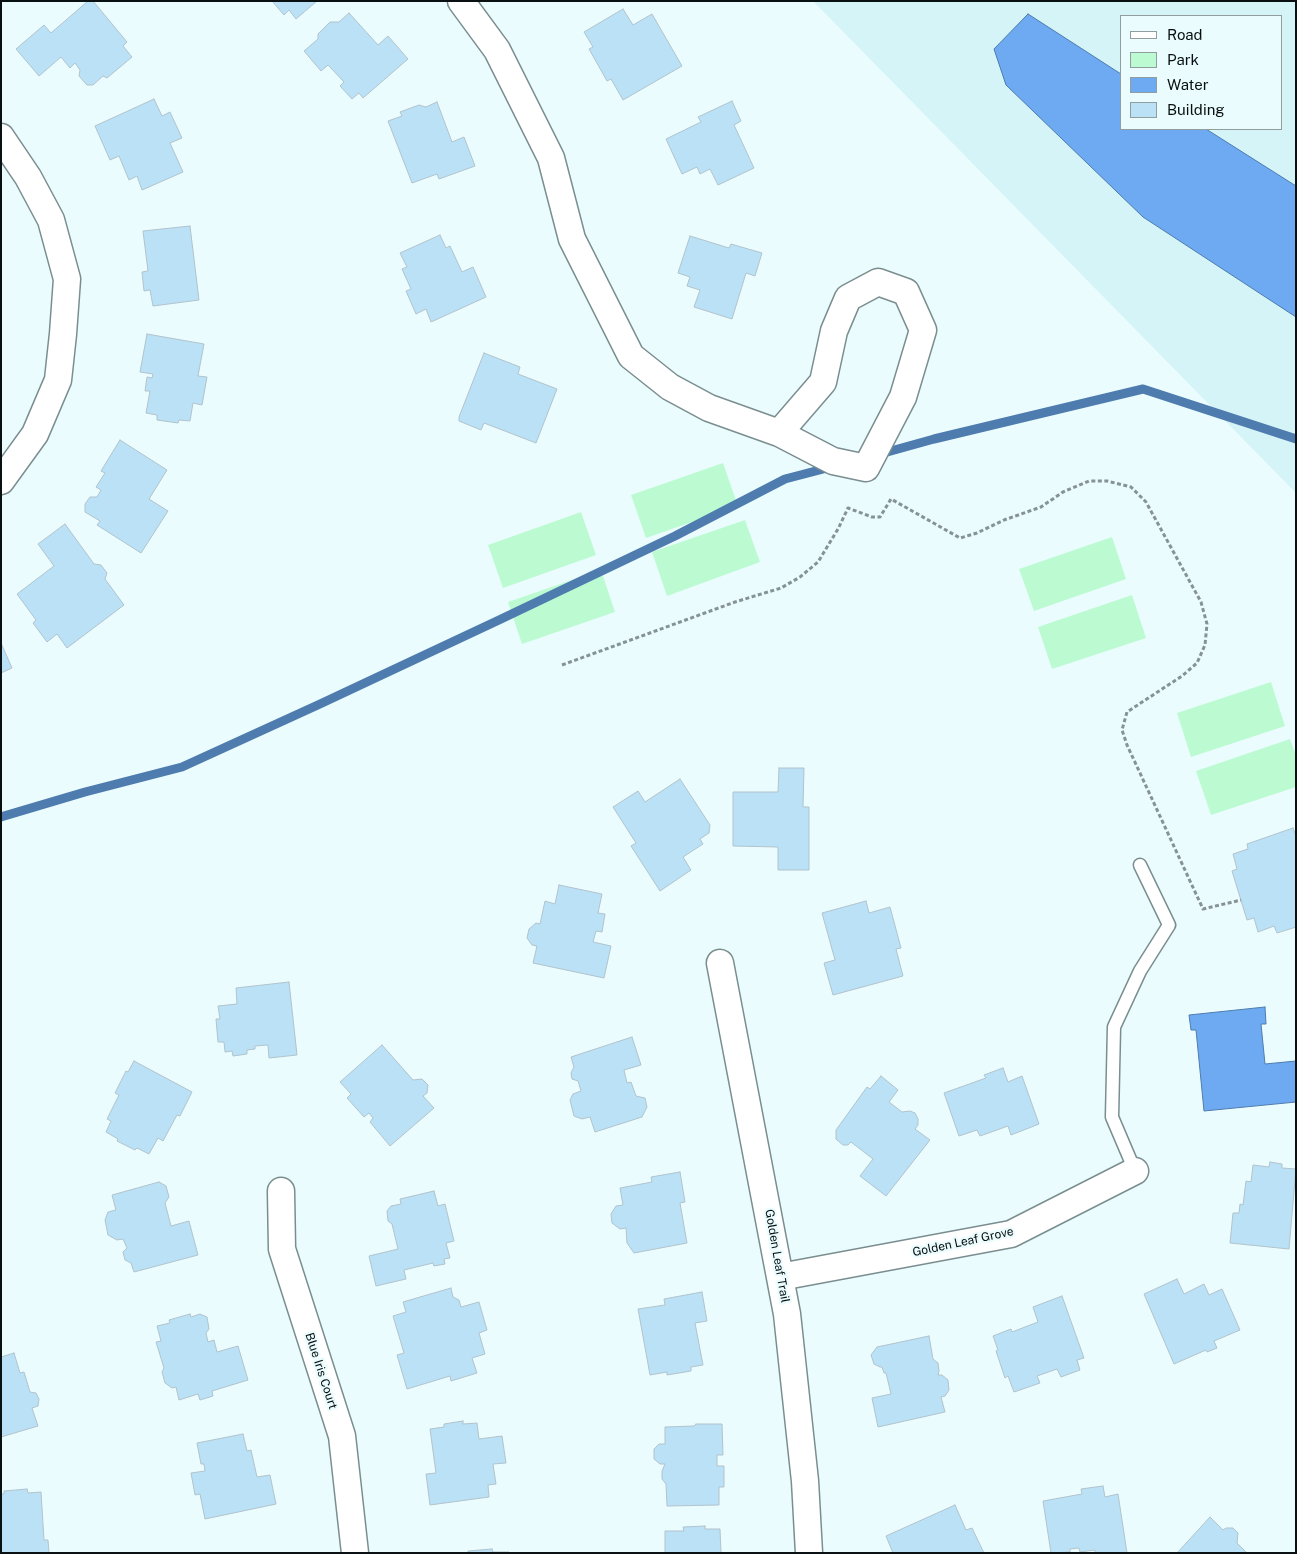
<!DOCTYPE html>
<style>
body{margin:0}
#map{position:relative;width:1297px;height:1554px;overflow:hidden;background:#ebfcfe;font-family:"Public Sans",sans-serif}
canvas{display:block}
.frame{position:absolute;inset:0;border:2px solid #091011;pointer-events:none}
.legend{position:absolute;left:1120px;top:15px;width:162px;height:115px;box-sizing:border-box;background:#ebfcfe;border:1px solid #919e9f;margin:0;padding:6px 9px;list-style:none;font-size:15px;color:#091011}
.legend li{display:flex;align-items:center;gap:10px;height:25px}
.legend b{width:25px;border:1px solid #919e9f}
</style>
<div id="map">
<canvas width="1297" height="1554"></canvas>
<div class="frame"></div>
<ul class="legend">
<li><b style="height:6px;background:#fff"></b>Road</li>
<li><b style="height:14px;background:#bcfbd2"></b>Park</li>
<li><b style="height:14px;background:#6daaf2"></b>Water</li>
<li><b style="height:14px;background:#bae1f5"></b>Building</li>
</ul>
</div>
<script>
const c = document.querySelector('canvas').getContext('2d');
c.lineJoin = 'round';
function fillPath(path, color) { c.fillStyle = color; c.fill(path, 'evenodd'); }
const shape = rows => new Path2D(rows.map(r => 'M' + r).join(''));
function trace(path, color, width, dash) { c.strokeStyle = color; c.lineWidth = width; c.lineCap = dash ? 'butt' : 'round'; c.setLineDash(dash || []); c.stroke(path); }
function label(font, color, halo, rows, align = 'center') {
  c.font = font + ' "Public Sans",sans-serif'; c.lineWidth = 4.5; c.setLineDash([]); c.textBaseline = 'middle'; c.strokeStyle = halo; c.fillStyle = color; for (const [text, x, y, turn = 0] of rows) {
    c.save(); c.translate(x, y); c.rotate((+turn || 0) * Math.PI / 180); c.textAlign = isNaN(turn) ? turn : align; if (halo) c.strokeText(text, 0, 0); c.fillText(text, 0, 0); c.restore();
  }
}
fillPath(shape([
 [813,1,1296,1,1296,493,1081,274],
 [1121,16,1281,16,1281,129,1121,129]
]), '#d4f4f7');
fillPath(shape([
 [723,463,738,506,646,538,631,495],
 [581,512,596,555,503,588,488,545],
 [745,520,760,562,667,596,652,552],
 [1112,537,1126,579,1034,611,1019,569],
 [601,570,615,612,522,644,508,602],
 [1132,595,1146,638,1052,669,1038,627],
 [1271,682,1285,726,1191,757,1177,713],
 [1290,739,1296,755,1296,787,1211,815,1196,771]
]), '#bcfbd2');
const water = shape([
 [1028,14,1121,74,1121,129,1206,129,1296,186,1296,317,1143,217,1006,85,994,49,1028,14],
 [1265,1007,1266,1024,1261,1024,1265,1064,1296,1061,1296,1102,1204,1111,1196,1030,1191,1030,1189,1015,1265,1007]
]);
fillPath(water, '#6daaf2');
trace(water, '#4f7cae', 1);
trace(shape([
 [880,454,934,439,1143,389,1296,439],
 [1,817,85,792,182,767,320,704,499,620,675,536,785,479,831,467]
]), '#4f7cae', 9);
const building = shape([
 [88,1,93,1,127,42,123,46,132,57,107,78,103,76,93,85,87,85,79,76,80,70,75,63,70,68,61,57,39,76,16,49,44,25,51,33,88,1],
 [272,1,317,1,296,19,289,10,284,15,272,1],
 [623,9,633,25,652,14,682,66,623,100,611,79,607,81,589,49,593,47,584,32,623,9],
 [349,13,378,45,388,36,408,59,363,98,359,93,352,99,340,86,344,82,328,65,321,71,304,51,318,39,318,34,330,22,339,22,349,13],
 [154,99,162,116,170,112,182,138,170,143,183,172,142,190,137,176,129,180,119,156,110,160,95,126,154,99],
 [732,101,741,121,734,125,754,168,718,185,710,169,700,174,697,167,682,174,666,139,701,122,698,117,732,101],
 [437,102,452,142,464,137,475,166,439,179,437,174,412,183,388,121,402,116,400,112,419,105,426,107,437,102],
 [190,226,199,300,153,306,150,290,144,291,142,272,148,271,143,231,190,226],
 [440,235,446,248,450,246,462,272,473,267,486,297,431,322,426,309,416,314,406,291,411,289,402,269,407,267,400,253,440,235],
 [690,236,729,248,731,244,762,253,755,276,746,273,732,319,694,307,700,290,687,286,690,277,678,273,690,236],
 [147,334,204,344,198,376,207,377,202,405,193,403,190,421,179,420,178,423,157,420,157,415,146,413,150,391,145,391,147,377,152,378,153,374,140,372,147,334],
 [484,353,520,367,518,374,557,389,536,443,484,423,481,430,459,421,459,417,484,353],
 [120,440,167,470,149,499,168,511,141,553,97,525,100,521,85,512,85,504,90,497,97,497,101,490,96,487,105,473,101,471,120,440],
 [65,524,94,564,101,565,107,573,105,579,124,605,67,648,57,634,47,642,33,623,36,620,17,594,54,566,38,544,65,524],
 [1,643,12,668,1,673,1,643],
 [779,768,804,768,803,807,809,807,809,870,778,870,778,847,733,846,733,792,778,792,779,768],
 [680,779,710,825,709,833,700,839,703,844,683,857,691,870,660,891,631,846,636,843,613,807,638,791,645,802,680,779],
 [1293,828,1296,836,1296,927,1277,933,1274,926,1258,932,1254,918,1247,920,1232,871,1237,869,1233,854,1248,849,1247,844,1293,828],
 [559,885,602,894,598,913,605,914,602,932,596,931,593,942,611,946,604,978,533,963,537,946,532,945,527,938,529,929,536,923,540,924,545,901,555,904,559,885],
 [866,901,869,913,890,907,901,948,896,949,903,976,833,995,824,963,835,960,822,913,866,901],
 [289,982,297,1055,269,1058,268,1045,255,1046,255,1049,247,1050,247,1054,233,1056,232,1051,225,1052,224,1042,218,1042,216,1019,220,1019,218,1006,237,1004,236,988,289,982],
 [632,1037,641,1065,624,1070,627,1083,631,1082,636,1096,645,1098,647,1107,642,1117,595,1132,590,1117,582,1119,574,1116,570,1100,573,1094,581,1091,578,1081,572,1079,571,1073,574,1067,571,1057,632,1037],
 [382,1045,413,1080,422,1079,428,1085,427,1093,423,1096,434,1108,390,1146,370,1122,373,1118,369,1113,364,1117,347,1098,351,1094,340,1082,382,1045],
 [134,1061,192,1092,180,1116,177,1115,163,1141,158,1138,149,1154,137,1148,135,1150,117,1141,118,1139,106,1132,111,1121,107,1119,119,1095,115,1093,126,1071,128,1072,134,1061],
 [1003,1068,1008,1082,1022,1076,1039,1124,1011,1135,1008,1126,980,1136,977,1130,959,1136,944,1093,986,1078,984,1075,1003,1068],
 [881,1076,898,1090,889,1102,902,1112,910,1111,915,1113,918,1119,918,1125,915,1129,930,1140,886,1196,860,1176,873,1159,851,1142,848,1145,843,1145,836,1139,836,1130,867,1087,870,1089,881,1076],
 [1270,1162,1282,1164,1282,1168,1296,1169,1289,1249,1230,1243,1233,1213,1239,1213,1240,1204,1243,1205,1246,1181,1251,1182,1253,1165,1269,1167,1270,1162],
 [680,1172,685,1202,680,1203,687,1243,634,1253,627,1243,626,1228,620,1229,612,1223,611,1214,616,1206,623,1205,620,1188,652,1182,651,1177,680,1172],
 [159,1182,166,1186,169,1197,165,1203,171,1226,189,1221,198,1255,134,1272,131,1263,125,1260,123,1252,127,1248,123,1239,117,1240,108,1235,105,1220,108,1212,116,1210,112,1195,159,1182],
 [434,1191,438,1206,445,1204,454,1241,446,1243,450,1258,444,1259,445,1264,434,1266,433,1263,404,1270,406,1279,376,1286,369,1256,398,1249,392,1224,388,1221,387,1211,391,1206,401,1204,400,1199,434,1191],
 [1177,1279,1184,1294,1204,1284,1209,1295,1222,1289,1240,1330,1214,1341,1217,1348,1207,1352,1206,1350,1174,1364,1144,1294,1177,1279],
 [451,1288,453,1297,459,1300,461,1307,479,1302,487,1330,479,1333,485,1354,472,1358,477,1373,451,1381,450,1376,407,1389,397,1355,404,1353,393,1316,406,1312,403,1302,451,1288],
 [702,1292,707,1321,695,1323,703,1365,691,1367,691,1371,667,1375,667,1372,650,1375,638,1309,665,1305,664,1299,702,1292],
 [1062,1296,1084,1358,1077,1360,1080,1370,1061,1377,1057,1369,1037,1376,1040,1383,1014,1392,1008,1376,1005,1378,996,1351,998,1350,993,1336,1011,1329,1012,1332,1038,1322,1033,1307,1062,1296],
 [190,1314,191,1317,200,1314,207,1317,209,1329,206,1333,208,1342,214,1340,217,1352,238,1346,248,1380,212,1391,213,1396,200,1400,198,1394,179,1400,176,1387,172,1388,165,1383,162,1372,164,1368,156,1342,161,1341,157,1326,170,1323,169,1320,190,1314],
 [929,1336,933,1359,938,1363,939,1371,938,1375,942,1375,948,1380,949,1390,945,1396,941,1397,945,1412,878,1427,872,1398,891,1394,886,1373,884,1373,882,1367,880,1367,874,1364,871,1355,877,1347,929,1336],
 [14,1353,20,1373,24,1372,30,1392,36,1393,39,1399,38,1406,32,1408,38,1426,1,1437,1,1357,14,1353],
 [463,1421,463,1424,477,1423,479,1439,502,1436,506,1463,493,1464,496,1484,488,1485,489,1497,430,1505,426,1474,436,1473,430,1429,444,1427,444,1424,463,1421],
 [696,1424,722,1424,723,1455,717,1455,717,1466,724,1466,724,1487,719,1487,719,1505,667,1506,666,1484,662,1479,662,1471,665,1464,660,1464,654,1459,654,1449,659,1444,665,1444,665,1427,694,1426,696,1424],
 [243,1434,247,1451,251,1450,257,1477,270,1475,276,1504,205,1519,200,1494,195,1495,191,1473,205,1471,204,1464,201,1464,197,1443,243,1434],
 [1103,1486,1105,1497,1118,1494,1127,1553,1095,1553,1095,1550,1080,1552,1079,1548,1070,1549,1070,1552,1051,1553,1043,1501,1082,1494,1081,1489,1103,1486],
 [27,1489,28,1493,41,1492,44,1540,48,1540,49,1553,1,1553,1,1494,4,1494,4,1491,27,1489],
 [955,1505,966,1530,972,1528,984,1553,893,1553,886,1536,955,1505],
 [1210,1517,1223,1530,1226,1528,1233,1528,1238,1533,1237,1543,1247,1553,1177,1553,1210,1517],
 [705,1526,705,1529,720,1529,721,1553,665,1553,665,1531,684,1531,683,1527,705,1526],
 [492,1549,493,1552,509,1552,509,1553,468,1553,468,1551,492,1549]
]);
fillPath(building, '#bae1f5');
trace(building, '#b1c3cc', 1);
const lane = shape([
 [1135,1171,1112,1117,1114,1027,1140,971,1169,925,1140,865]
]);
const street = shape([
 [461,1,497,50,551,158,572,239,631,356,670,387,709,408,779,433,833,461,866,468,903,397,923,330,906,292,878,282,848,298,834,331,823,382,779,433],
 [1,137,28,177,51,220,67,279,63,334,58,380,35,434,1,481],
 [720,963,787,1314,805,1481,809,1553],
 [281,1191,282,1249,342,1436,355,1553],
 [780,1277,1011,1234,1135,1171]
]);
trace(lane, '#7a8e90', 15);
trace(street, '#7a8e90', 29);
trace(shape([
 [562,665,735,602,781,588,800,577,818,562,838,529,848,508,872,517,880,517,891,499,960,538,977,533,1004,520,1041,507,1063,492,1089,481,1107,481,1131,487,1146,502,1201,602,1207,624,1205,645,1197,663,1182,676,1127,712,1122,730,1127,745,1203,909,1241,900]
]), '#869394', 3, [4, 2.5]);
trace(lane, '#fff', 12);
trace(street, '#fff', 26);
label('12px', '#091011', '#ebfcfe', [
 ["Golden Leaf Grove",963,1242,-12],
 ["Golden Leaf Trail",777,1256,80],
 ["Blue Iris Court",321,1371,72]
]);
</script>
